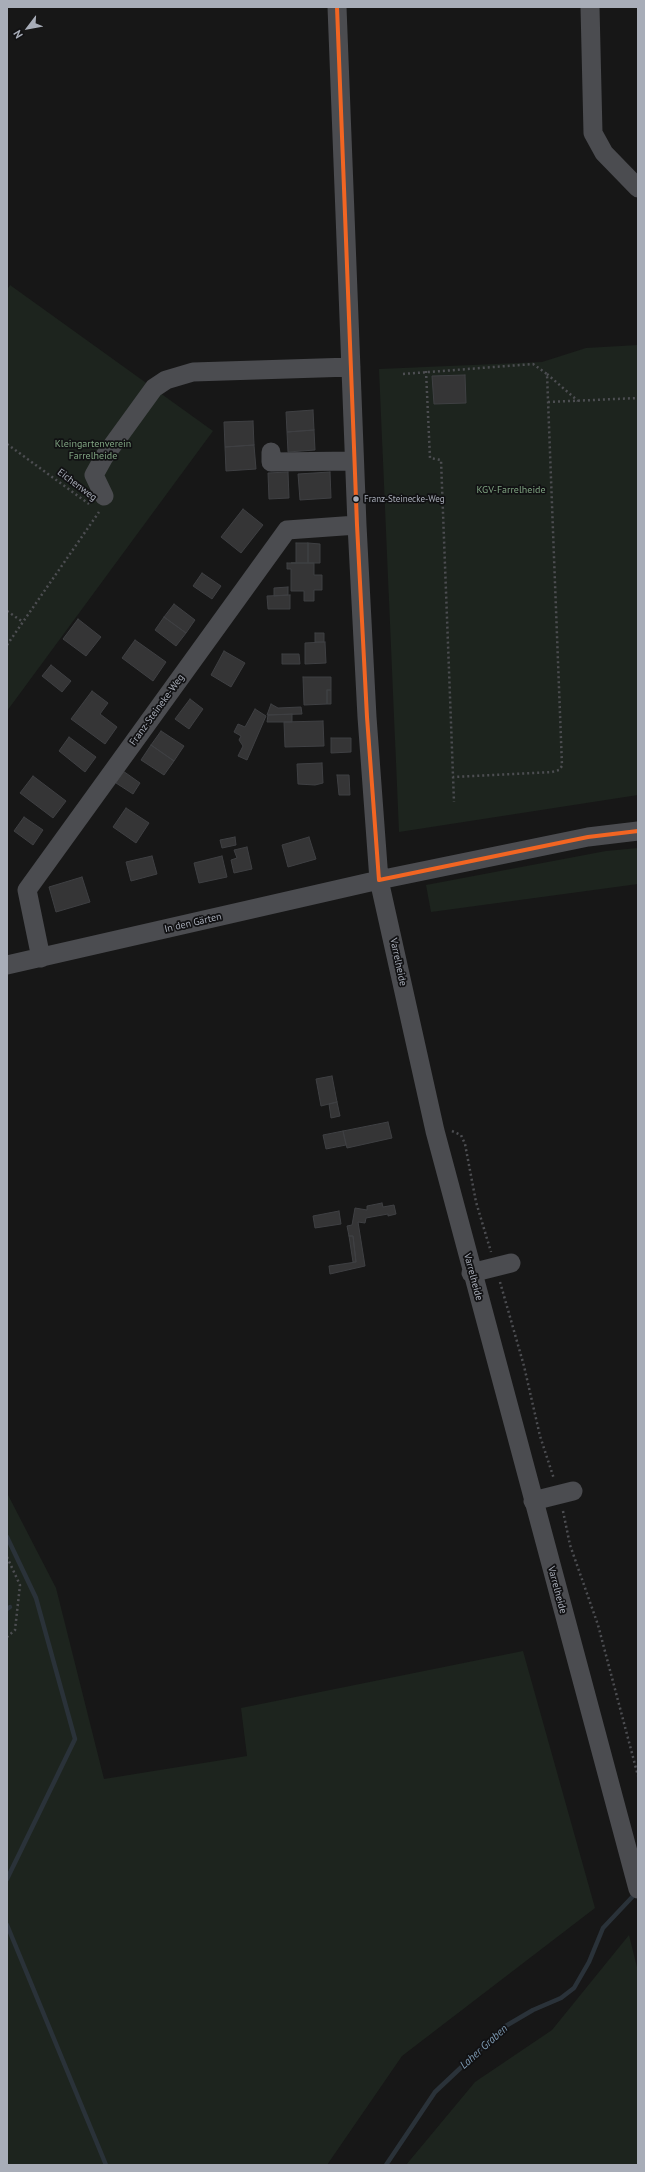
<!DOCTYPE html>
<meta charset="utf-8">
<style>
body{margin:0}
#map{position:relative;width:645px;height:2172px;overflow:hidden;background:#171717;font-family:"PT Sans",sans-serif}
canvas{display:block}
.frame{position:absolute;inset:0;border:8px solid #a8adb8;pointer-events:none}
.north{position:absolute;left:8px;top:8px;width:40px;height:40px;-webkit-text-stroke:3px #111113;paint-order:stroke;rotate:238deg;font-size:11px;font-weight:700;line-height:16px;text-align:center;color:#a8adb8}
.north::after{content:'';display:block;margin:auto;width:14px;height:18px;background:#a8adb8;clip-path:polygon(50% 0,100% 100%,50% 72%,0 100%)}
</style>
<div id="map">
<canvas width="645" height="2172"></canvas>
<div class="frame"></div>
<div class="north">N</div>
</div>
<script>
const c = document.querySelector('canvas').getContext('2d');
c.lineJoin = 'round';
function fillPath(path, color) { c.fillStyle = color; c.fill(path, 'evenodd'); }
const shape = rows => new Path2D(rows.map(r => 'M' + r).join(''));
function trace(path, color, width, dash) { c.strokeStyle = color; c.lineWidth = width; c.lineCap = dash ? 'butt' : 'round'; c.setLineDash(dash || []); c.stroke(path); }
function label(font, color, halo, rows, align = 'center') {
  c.font = font + ' "PT Sans",sans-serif'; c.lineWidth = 3.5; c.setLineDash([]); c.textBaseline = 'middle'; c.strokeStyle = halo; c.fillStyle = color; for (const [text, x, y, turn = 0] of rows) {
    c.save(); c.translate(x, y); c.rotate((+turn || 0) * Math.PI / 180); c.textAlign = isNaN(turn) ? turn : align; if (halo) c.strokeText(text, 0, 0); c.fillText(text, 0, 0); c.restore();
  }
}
fillPath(shape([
 [10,285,213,431,7,711,7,290],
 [638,345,638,795,399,832,379,369,542,362,586,348],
 [638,848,638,884,431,912,426,885,606,851],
 [7,1493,56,1588,104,1779,247,1756,241,1708,523,1651,595,1908,402,2056,327,2165,7,2165],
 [629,1935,638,1971,638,2165,406,2165,475,2082,552,2030]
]), '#1d241e');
trace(shape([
 [7,1537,36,1598,75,1739,7,1879],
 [7,1609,10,1607],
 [7,1925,106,2165],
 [386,2165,435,2092,504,2027,533,2010,561,1998,574,1988,589,1962,603,1928,636,1893]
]), '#2a3239', 4.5);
const building = shape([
 [465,375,466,403,434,404,432,376,465,375],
 [313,410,314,430,287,432,286,412,313,410],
 [253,421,254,445,225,447,224,422,253,421],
 [314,430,315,450,288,452,287,432,314,430],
 [254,445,256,469,226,471,225,447,254,445],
 [288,472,289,498,269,499,268,473,288,472],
 [330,472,331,498,300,500,298,474,330,472],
 [243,509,263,525,241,553,221,537,243,509],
 [296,543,308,543,308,563,291,563,296,563,296,543],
 [308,543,320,544,320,563,308,563,308,543],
 [287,563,314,563,314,575,322,575,322,590,314,590,314,601,304,601,304,591,291,591,291,569,287,569,287,563],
 [202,573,221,586,212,599,193,586,202,573],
 [288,587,288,595,274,596,274,588,288,587],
 [290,595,290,609,268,609,267,596,290,595],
 [174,604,195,620,186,633,164,617,174,604],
 [164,617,186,633,176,646,155,630,164,617],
 [78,619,101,637,86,656,63,639,78,619],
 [315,633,324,633,324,642,315,642,315,633],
 [135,640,166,662,153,681,122,658,135,640],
 [325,642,326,663,305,664,305,643,325,642],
 [224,651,245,663,231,687,211,675,224,651],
 [282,654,299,654,300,664,282,664,282,654],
 [51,665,71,681,62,692,42,676,51,665],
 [303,677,331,677,331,690,327,690,327,704,304,705,303,677],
 [327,690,331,690,331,704,327,704,327,690],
 [92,691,108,703,100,714,117,727,105,744,71,719,92,691],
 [190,699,203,709,189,729,175,719,190,699],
 [271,704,278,708,301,707,302,714,267,715,271,704],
 [255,709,266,716,247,760,238,756,243,746,239,740,241,736,234,732,238,724,245,727,255,709],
 [292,714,292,722,267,722,268,715,292,714],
 [323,721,324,746,285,747,284,722,323,721],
 [161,731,184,746,174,761,151,745,161,731],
 [69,737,96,757,85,772,59,751,69,737],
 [331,738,351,738,351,752,331,753,331,738],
 [151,745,174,761,164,775,141,760,151,745],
 [322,763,323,783,315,785,298,784,297,764,322,763],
 [123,771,140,783,133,794,116,783,123,771],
 [337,775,349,775,350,795,339,795,337,775],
 [33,776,66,801,53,818,20,793,33,776],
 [126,808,149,823,136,843,113,827,126,808],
 [24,817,43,830,33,845,14,831,24,817],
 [235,837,236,845,222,848,220,840,235,837],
 [309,837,316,859,288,867,282,845,309,837],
 [247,847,252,869,234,873,231,860,237,858,234,850,247,847],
 [152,856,157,874,131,881,126,862,152,856],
 [222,856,227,877,199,883,194,863,222,856],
 [82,877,90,902,56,912,49,887,82,877],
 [332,1076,337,1102,321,1106,316,1079,332,1076],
 [337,1102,340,1116,331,1118,329,1104,337,1102],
 [388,1122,392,1138,347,1148,343,1131,388,1122],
 [343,1131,346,1145,326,1149,323,1135,343,1131],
 [382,1203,383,1207,394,1205,396,1214,388,1216,388,1214,366,1218,365,1223,358,1222,365,1266,330,1274,329,1266,356,1262,353,1236,349,1236,347,1226,352,1225,355,1208,367,1210,367,1206,382,1203],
 [339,1211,341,1224,315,1228,313,1216,339,1211],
 [349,1236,353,1236,356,1262,353,1262,349,1236]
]);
fillPath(building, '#353536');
trace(building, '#3f4043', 1);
trace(shape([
 [426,371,430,458,441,460,454,802],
 [403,374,533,364,547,374,562,766,559,770,552,772,453,777],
 [547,374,578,401],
 [548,402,638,398],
 [7,444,89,504],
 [7,611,23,622],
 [7,645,99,512],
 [452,1131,461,1135,465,1144,476,1202,491,1252],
 [500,1282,524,1366,540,1436,554,1479],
 [563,1511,570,1545,598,1625,638,1776],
 [7,1557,20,1585,15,1630,7,1637]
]), '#4d4e52', 2.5, [2, 3]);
trace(shape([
 [337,7,357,525,367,717,379,880,435,1131,638,1889],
 [590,7,593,133,604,153,638,188],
 [271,452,271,462,354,461],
 [104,496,94,475,104,457,154,388,166,380,193,372,351,367],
 [41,958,27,890,287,530,357,525],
 [7,965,379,880,588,837,638,831],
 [471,1273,511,1263],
 [533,1501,573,1491]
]), '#4b4c50', 19);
trace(shape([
 [337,7,357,525,367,717,379,880,588,837,638,831]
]), '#f26522', 4);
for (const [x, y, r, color] of [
 [356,499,3.5,"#a8adb8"]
]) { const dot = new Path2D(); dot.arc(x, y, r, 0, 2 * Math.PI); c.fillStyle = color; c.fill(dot); trace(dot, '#111113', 1.5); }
label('9px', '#a8adb8', '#111113', [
 ["Franz-Steinecke-Weg",364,499]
], 'left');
label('10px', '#7fa381', '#111113', [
 ["Kleingartenverein",93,444],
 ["Farrelheide",93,456],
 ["KGV-Farrelheide",511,490]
]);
label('10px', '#a8adb8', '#111113', [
 ["Eichenweg",77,485,37],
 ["Franz-Steineke-Weg",157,710,-54],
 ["In den Gärten",193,923,-13],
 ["Varrelheide",398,962,78],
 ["Varrelheide",473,1277,75],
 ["Varrelheide",557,1590,75]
]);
label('italic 11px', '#7f9bb3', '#111113', [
 ["Laher Graben",484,2047,-42]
]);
</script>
